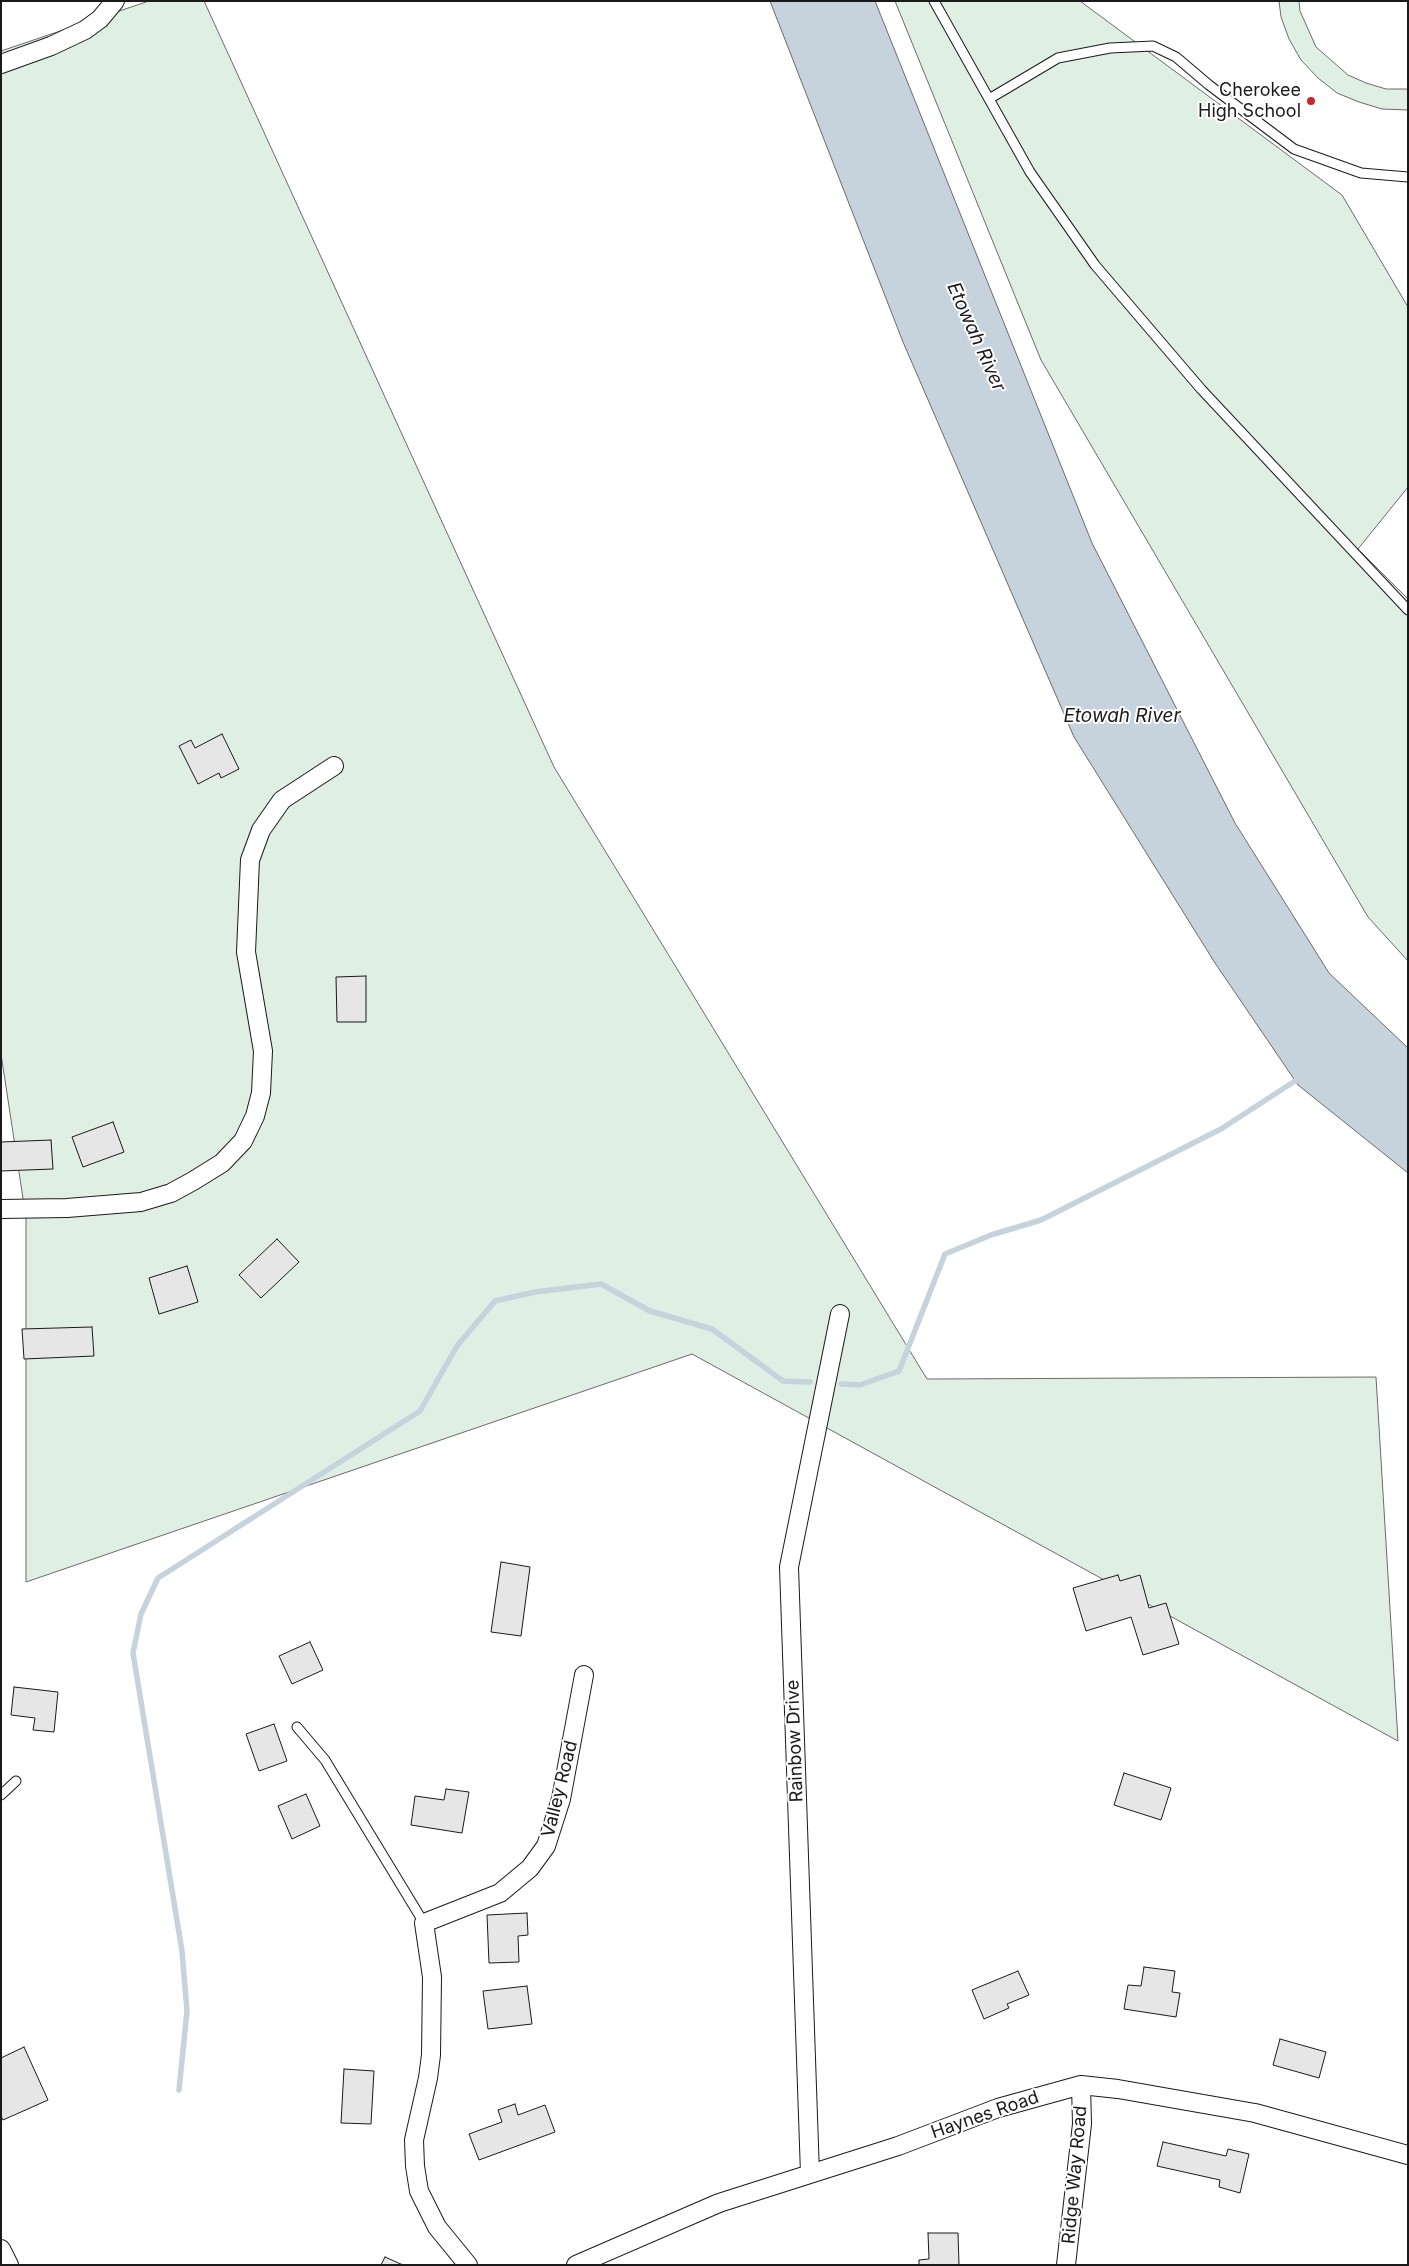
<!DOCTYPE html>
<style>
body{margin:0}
#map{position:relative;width:1409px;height:2266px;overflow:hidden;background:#fff;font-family:Inter,sans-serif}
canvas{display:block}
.frame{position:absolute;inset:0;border:2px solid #1a1a1a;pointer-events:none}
</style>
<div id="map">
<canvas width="1409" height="2266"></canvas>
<div class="frame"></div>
</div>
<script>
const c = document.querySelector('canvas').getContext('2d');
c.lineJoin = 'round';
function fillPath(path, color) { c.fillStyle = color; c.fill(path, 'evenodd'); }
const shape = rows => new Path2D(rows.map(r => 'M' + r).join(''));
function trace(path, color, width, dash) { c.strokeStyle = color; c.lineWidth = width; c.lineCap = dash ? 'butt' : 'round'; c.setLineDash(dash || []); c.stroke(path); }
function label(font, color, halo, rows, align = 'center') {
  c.font = font + ' Inter,sans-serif'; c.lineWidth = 4; c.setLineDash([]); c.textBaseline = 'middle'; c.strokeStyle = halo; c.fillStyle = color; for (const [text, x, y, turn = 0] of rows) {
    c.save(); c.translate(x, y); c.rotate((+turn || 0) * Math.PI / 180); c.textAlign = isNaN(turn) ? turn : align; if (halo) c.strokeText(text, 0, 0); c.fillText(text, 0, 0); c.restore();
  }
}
const green = shape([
 [149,1,204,1,554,767,927,1379,1376,1377,1398,1741,692,1354,26,1582,26,1218,1,1054,1,51,149,1],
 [895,1,1080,1,1342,195,1408,307,1408,487,1358,549,1408,599,1408,961,1368,917,1041,360,895,1],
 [1279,1,1299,1,1300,11,1316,47,1348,75,1366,83,1386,89,1408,89,1408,110,1382,109,1359,102,1337,93,1318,78,1301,60,1289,39,1281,17,1279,1]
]);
fillPath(green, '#e0efe3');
trace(green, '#6a6a6a', 1);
const water = shape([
 [770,1,875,1,1092,543,1235,823,1329,973,1408,1048,1408,1173,1298,1085,1215,963,1074,737,903,342,770,1]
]);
fillPath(water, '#c6d2dc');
trace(water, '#6a6a6a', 1);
trace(shape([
 [841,1384,860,1385,899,1371,945,1254,991,1235,1041,1220,1221,1129,1295,1081,1303,1080],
 [179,2090,187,2011,182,1951,133,1653,141,1614,158,1578,420,1411,457,1346,495,1301,535,1292,601,1284,650,1311,712,1329,783,1381,810,1382]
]), '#c6d2dc', 5.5);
const building = shape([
 [222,734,239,769,221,778,219,773,198,784,179,746,191,740,195,748,222,734],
 [366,976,366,1022,337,1022,336,977,366,976],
 [113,1122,124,1152,83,1167,72,1137,113,1122],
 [51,1140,53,1169,1,1171,1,1142,51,1140],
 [277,1239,299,1262,261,1298,239,1275,277,1239],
 [187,1266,198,1302,159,1314,149,1278,187,1266],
 [92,1327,94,1356,24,1359,22,1329,92,1327],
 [501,1562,530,1567,521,1636,491,1632,501,1562],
 [1118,1575,1120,1581,1140,1575,1149,1608,1166,1603,1179,1644,1143,1655,1131,1617,1086,1631,1073,1588,1118,1575],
 [310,1642,323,1670,292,1684,279,1656,310,1642],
 [14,1687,58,1692,54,1732,33,1730,35,1718,11,1715,14,1687],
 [274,1724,287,1761,259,1771,246,1734,274,1724],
 [1124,1773,1171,1788,1161,1820,1114,1805,1124,1773],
 [446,1789,469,1792,462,1833,411,1825,415,1796,444,1800,446,1789],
 [306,1794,320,1826,292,1839,278,1806,306,1794],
 [527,1913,528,1935,518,1936,519,1962,489,1963,487,1915,527,1913],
 [1144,1967,1175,1971,1172,1992,1180,1993,1176,2017,1124,2009,1128,1985,1141,1986,1144,1967],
 [1018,1971,1029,1995,1007,2004,1009,2008,984,2019,972,1990,1018,1971],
 [527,1986,532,2024,488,2029,483,1991,527,1986],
 [1280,2039,1326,2052,1319,2078,1273,2065,1280,2039],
 [24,2047,48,2100,3,2120,1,2116,1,2058,24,2047],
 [344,2069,374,2071,371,2124,341,2123,344,2069],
 [515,2104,518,2115,545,2105,555,2132,479,2160,469,2134,502,2122,498,2110,515,2104],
 [1163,2142,1226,2156,1228,2149,1249,2154,1240,2193,1219,2187,1220,2180,1157,2166,1163,2142],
 [928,2233,958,2233,959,2265,919,2265,919,2260,929,2259,928,2233],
 [385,2257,403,2265,381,2265,385,2257]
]);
fillPath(building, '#e6e6e6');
trace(building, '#1a1a1a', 1);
const lane = shape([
 [934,1,1030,172,1095,265,1201,389,1408,610],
 [989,99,1058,58,1110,48,1153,46,1176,57,1209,85,1294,149,1361,173,1408,177],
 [297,1727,325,1760,424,1923],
 [1,1795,16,1781]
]);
const street = shape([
 [1,64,51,46,85,30,100,19,115,1],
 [1,1209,67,1208,141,1202,171,1193,193,1181,222,1163,243,1141,255,1116,261,1093,263,1051,246,952,250,860,261,830,282,800,334,766],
 [810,2174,789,1567,840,1314],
 [1,2249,9,2265],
 [468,2265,437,2227,419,2191,415,2166,414,2140,428,2078,431,2055,432,1977,424,1923,500,1893,530,1868,546,1846,561,1799,584,1675],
 [576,2265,719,2203,898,2146,998,2108,1081,2085,1118,2089,1255,2113,1408,2155],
 [1066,2265,1082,2124,1081,2085]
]);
trace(lane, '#1a1a1a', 11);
trace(street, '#1a1a1a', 20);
trace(lane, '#fff', 9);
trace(street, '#fff', 18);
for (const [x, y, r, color] of [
 [1311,101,5,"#c62828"]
]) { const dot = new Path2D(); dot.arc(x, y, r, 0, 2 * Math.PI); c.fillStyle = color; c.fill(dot); trace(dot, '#fff', 2); }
label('18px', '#1a1a1a', '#fff', [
 ["Cherokee",1301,91],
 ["High School",1301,112]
], 'right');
label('18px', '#1a1a1a', '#fff', [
 ["Rainbow Drive",795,1741,-92],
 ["Valley Road",560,1789,-76],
 ["Haynes Road",985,2115,-19],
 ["Ridge Way Road",1075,2175,-85]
]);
label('italic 19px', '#1a1a1a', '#fff', [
 ["Etowah River",976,337,66],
 ["Etowah River",1122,716]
]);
</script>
